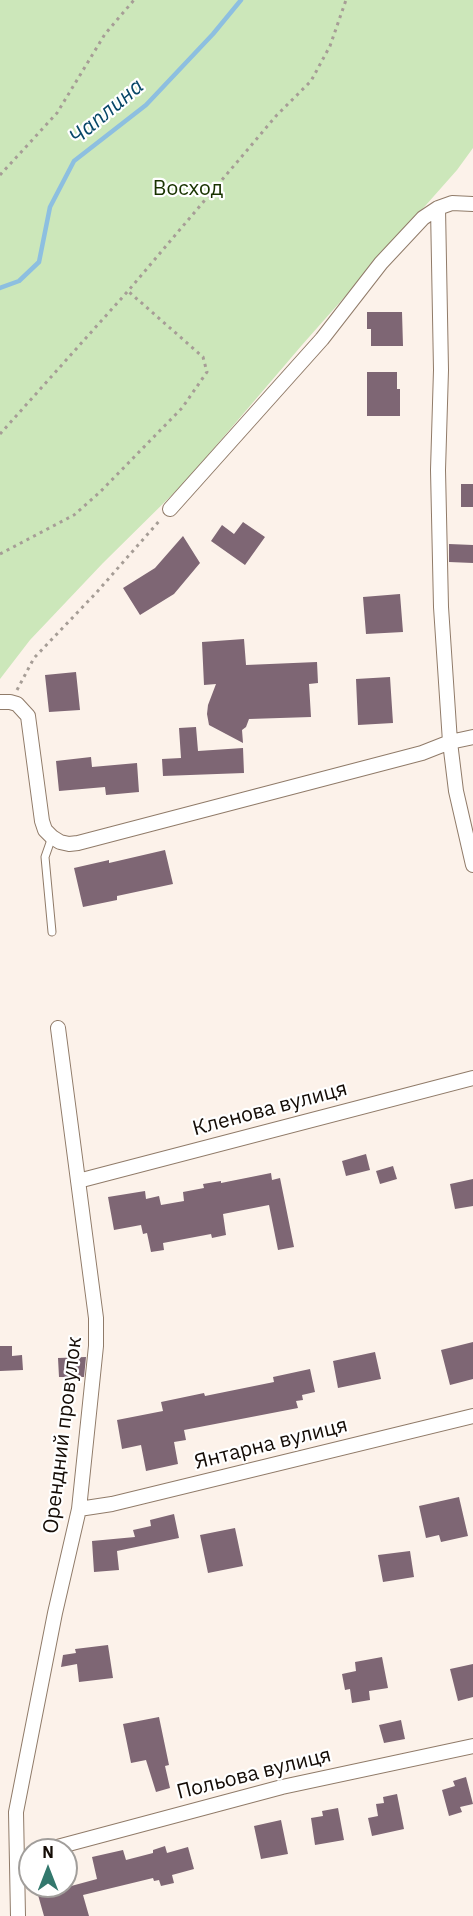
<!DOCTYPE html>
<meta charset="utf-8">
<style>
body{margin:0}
#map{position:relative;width:473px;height:1916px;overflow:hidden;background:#fcf2ea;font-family:"IBM Plex Sans",sans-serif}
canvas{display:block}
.north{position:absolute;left:18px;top:1838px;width:60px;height:60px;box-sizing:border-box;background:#fff;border:2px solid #a19e9b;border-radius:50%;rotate:0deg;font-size:16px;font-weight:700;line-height:24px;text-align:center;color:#140c06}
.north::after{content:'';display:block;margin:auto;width:21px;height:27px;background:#33786d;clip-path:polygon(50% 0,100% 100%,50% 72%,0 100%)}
</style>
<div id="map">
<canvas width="473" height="1916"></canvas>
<div class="north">N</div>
</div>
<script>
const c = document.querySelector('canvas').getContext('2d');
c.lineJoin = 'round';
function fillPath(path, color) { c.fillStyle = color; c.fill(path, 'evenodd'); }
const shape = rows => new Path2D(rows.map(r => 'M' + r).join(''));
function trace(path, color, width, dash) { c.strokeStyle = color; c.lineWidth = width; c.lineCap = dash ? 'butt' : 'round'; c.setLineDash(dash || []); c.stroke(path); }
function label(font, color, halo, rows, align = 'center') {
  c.font = font + ' "IBM Plex Sans",sans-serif'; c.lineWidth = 4.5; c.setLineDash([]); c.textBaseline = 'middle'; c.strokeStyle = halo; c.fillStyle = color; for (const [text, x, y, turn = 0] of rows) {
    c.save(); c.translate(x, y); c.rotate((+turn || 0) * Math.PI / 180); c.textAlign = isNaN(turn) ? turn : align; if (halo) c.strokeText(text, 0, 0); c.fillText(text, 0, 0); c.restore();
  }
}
fillPath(shape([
 [0,0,473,0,473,148,457,170,302,345,185,482,103,563,30,640,0,679]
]), '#cce7ba');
trace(shape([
 [0,288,19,281,39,262,50,207,74,161,146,105,213,34,241,0]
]), '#8dbfe0', 4.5);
fillPath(shape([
 [367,312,402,312,403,346,371,346,371,329,367,329],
 [367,372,397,372,397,389,400,389,400,416,367,416],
 [461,484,473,484,473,507,461,507],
 [243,522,265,537,245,565,211,541,222,525,234,534],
 [183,536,200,563,174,594,140,615,123,588,155,568],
 [449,544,473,545,473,563,449,562],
 [400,594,403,632,366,634,363,597],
 [244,639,246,665,317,662,318,683,309,684,311,717,249,719,246,727,242,730,243,743,209,725,207,714,208,705,216,684,204,685,202,642],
 [76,672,80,710,49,712,45,675],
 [390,677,393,723,358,725,356,679],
 [196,727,198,751,243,748,244,773,163,776,162,759,181,758,179,728],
 [91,757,92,767,137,763,139,792,106,795,105,787,59,791,56,761],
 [165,850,173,884,117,896,117,900,83,907,74,868,109,860,109,863],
 [366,1154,370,1170,346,1176,342,1161],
 [393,1166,397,1179,380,1184,376,1171],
 [271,1173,272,1180,280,1178,294,1247,278,1250,269,1205,223,1214,226,1235,212,1238,211,1234,163,1243,164,1250,151,1252,147,1233,143,1234,141,1225,114,1230,108,1197,145,1191,146,1199,159,1196,161,1205,184,1201,183,1192,204,1188,203,1184,221,1181,221,1183],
 [473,1179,473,1206,455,1209,450,1184],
 [473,1342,473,1379,450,1385,441,1350],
 [0,1346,12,1346,12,1356,22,1355,23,1370,0,1371],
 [375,1352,381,1379,338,1388,333,1361],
 [86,1357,84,1377,59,1377,58,1358],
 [310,1369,315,1392,302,1395,303,1400,296,1401,298,1408,184,1430,186,1440,174,1442,178,1464,146,1471,141,1445,122,1449,117,1420,163,1411,161,1402,204,1393,205,1396,274,1382,273,1377],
 [459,1497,468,1536,441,1542,439,1535,426,1538,419,1506],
 [174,1514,179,1538,117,1551,119,1570,94,1572,92,1541,135,1537,133,1530,151,1526,150,1520],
 [235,1528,243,1566,208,1573,200,1535],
 [410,1551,414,1577,383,1582,378,1555],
 [108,1645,113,1678,79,1682,77,1664,61,1667,63,1655,76,1653,75,1649],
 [382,1657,388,1688,369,1691,370,1700,352,1703,350,1689,345,1690,342,1674,356,1671,355,1662],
 [473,1664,473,1697,458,1701,450,1669],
 [159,1717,169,1765,165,1766,170,1788,156,1792,146,1760,131,1763,123,1724],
 [401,1720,405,1739,384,1743,379,1725],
 [466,1777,473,1804,460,1807,462,1812,449,1816,442,1790,455,1786,453,1781],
 [397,1794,404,1829,372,1836,368,1818,378,1816,376,1804,384,1803,383,1797],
 [338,1808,344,1840,315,1845,311,1818,323,1816,322,1811],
 [281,1820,288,1854,261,1859,254,1826],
 [165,1846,167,1853,188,1847,194,1869,172,1875,174,1883,161,1886,159,1880,154,1881,153,1878,83,1895,89,1916,44,1916,38,1895,97,1879,92,1857,123,1850,126,1860,153,1853,153,1850]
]), '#7e6674');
const lane = shape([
 [52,837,45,857,52,932]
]);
const street = shape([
 [438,208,441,370,438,470,441,607,450,742,456,791,473,865],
 [170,509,322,339,381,263,423,218,438,208,452,203,473,204],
 [0,702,10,702,17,704,28,716,42,821,45,830,52,837,60,842,69,844,78,843,422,753,450,742,473,737],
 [78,1181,473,1078],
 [79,1509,112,1504,473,1416],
 [46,1850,282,1787,473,1746],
 [18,1916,16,1812,55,1613,79,1509,96,1346,96,1318,58,1028]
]);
trace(lane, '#907b69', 9);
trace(street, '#907b69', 16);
trace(shape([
 [0,175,57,113,105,34,134,0],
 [0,434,128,291,276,116,311,81,330,46,346,0],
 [0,554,74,515,100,492,182,408,207,372,203,357,128,291],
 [17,690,34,658,96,593,161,519]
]), '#a69d96', 3, [3, 4.5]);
trace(lane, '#fff', 7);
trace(street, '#fff', 14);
label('21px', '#193300', '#fff', [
 ["Восход",188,189]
]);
label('21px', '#140c06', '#fff', [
 ["Кленова вулиця",270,1109,-15],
 ["Орендний провулок",63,1435,-83],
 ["Янтарна вулиця",271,1444,-14],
 ["Польова вулиця",254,1774,-14]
]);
label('italic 22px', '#074768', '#fff', [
 ["Чаплина",107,112,-40]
]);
</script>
